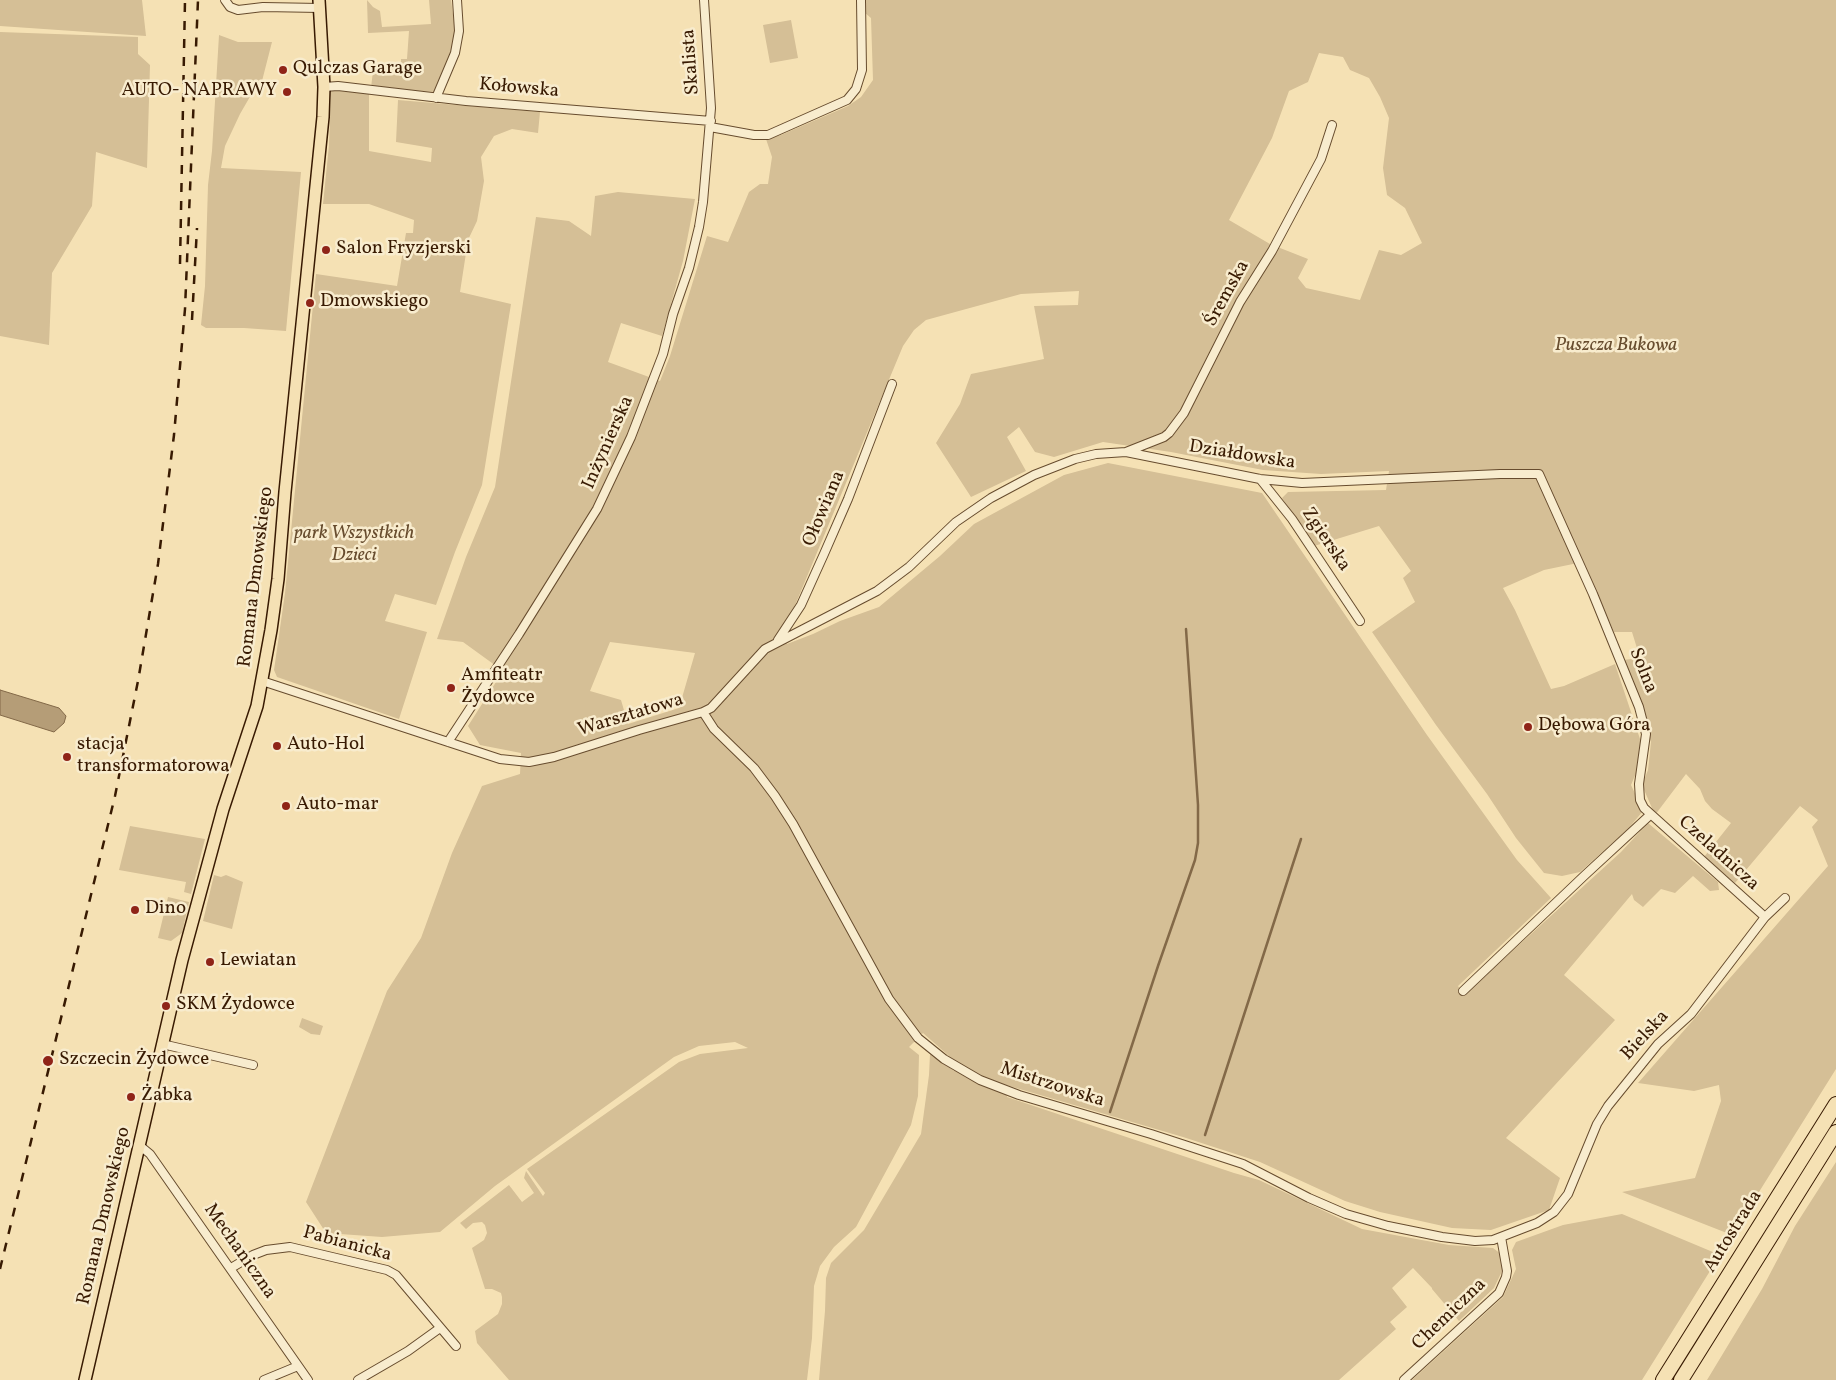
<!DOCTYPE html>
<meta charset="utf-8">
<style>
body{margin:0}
canvas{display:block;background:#f5e1b4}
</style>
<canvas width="1836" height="1380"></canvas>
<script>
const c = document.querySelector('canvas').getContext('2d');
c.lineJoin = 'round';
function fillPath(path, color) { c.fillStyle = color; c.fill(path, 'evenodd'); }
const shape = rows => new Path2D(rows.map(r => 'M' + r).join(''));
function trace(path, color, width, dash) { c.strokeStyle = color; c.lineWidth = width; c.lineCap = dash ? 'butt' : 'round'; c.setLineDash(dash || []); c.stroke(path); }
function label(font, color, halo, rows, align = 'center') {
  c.font = font + ' Vollkorn,serif'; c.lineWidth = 5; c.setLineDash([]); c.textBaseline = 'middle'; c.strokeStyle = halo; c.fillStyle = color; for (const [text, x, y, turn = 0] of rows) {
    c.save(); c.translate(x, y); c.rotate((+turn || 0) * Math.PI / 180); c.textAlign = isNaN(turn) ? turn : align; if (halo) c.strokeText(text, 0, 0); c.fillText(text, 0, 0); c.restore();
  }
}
fillPath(shape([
 [0,0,142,0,146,36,0,26],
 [367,0,373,7,380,11,382,27,431,24,429,0,451,0,455,29,453,44,438,89,434,92,371,88,373,71,379,71,379,67,401,68,401,59,407,59,409,31,368,33],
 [866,0,1836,0,1836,1069,1732,1235,1622,1192,1695,1178,1721,1101,1719,1085,1694,1091,1638,1083,1828,866,1812,827,1818,820,1800,806,1735,883,1704,857,1731,823,1712,809,1705,801,1700,789,1686,774,1655,815,1642,785,1648,770,1651,742,1623,660,1640,658,1632,632,1614,632,1585,565,1573,564,1544,570,1503,588,1515,610,1551,689,1564,686,1615,664,1641,742,1639,766,1631,785,1643,811,1628,829,1580,872,1562,876,1544,873,1516,838,1487,794,1436,725,1372,632,1415,602,1403,578,1411,571,1379,526,1314,546,1282,498,1288,492,1386,490,1389,471,1321,474,1263,470,1171,452,1103,442,1054,457,1035,452,1019,427,1007,437,1026,471,971,497,936,443,960,404,971,374,1044,359,1034,306,1078,305,1079,291,1021,294,926,320,914,330,903,346,796,603,784,626,787,644,813,634,840,621,879,607,940,556,974,524,1064,475,1108,463,1262,493,1427,735,1517,860,1551,898,1458,986,1464,995,1621,852,1648,823,1718,882,1719,890,1710,891,1693,876,1675,893,1661,889,1643,907,1634,900,1632,894,1564,975,1615,1020,1506,1138,1560,1178,1549,1210,1491,1230,1452,1228,1380,1212,1345,1201,1260,1162,1183,1137,1006,1085,1007,1097,1234,1173,1259,1180,1362,1229,1449,1245,1493,1248,1501,1254,1504,1267,1494,1288,1459,1321,1432,1289,1432,1288,1413,1268,1392,1288,1407,1307,1390,1322,1396,1329,1339,1380,819,1380,825,1311,826,1278,831,1263,864,1230,921,1134,929,1075,930,1054,954,1071,949,1056,923,1033,909,1047,919,1055,918,1096,911,1125,856,1227,834,1247,820,1266,814,1286,812,1338,807,1380,509,1380,477,1343,475,1331,498,1314,502,1304,502,1297,501,1293,492,1289,485,1289,472,1248,484,1240,487,1233,485,1225,482,1222,473,1223,466,1229,460,1223,509,1185,522,1202,534,1193,524,1178,526,1171,543,1196,545,1193,527,1169,679,1062,700,1054,748,1048,735,1042,699,1046,674,1057,495,1186,440,1232,382,1237,326,1233,306,1202,387,991,421,938,452,853,482,786,520,774,521,753,480,745,468,726,503,671,463,642,437,639,466,557,495,487,536,217,569,221,591,236,595,196,618,192,695,199,683,261,662,336,621,323,608,362,660,381,670,356,707,236,728,242,749,192,760,184,768,184,772,157,766,139,781,135,848,106,861,97,873,80,871,18,865,13],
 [1319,53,1343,57,1350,70,1369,78,1380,97,1389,118,1383,168,1387,195,1405,208,1422,243,1401,255,1379,250,1360,300,1306,288,1298,278,1308,259,1270,244,1229,220,1272,138,1289,91,1308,82],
 [610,642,695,653,679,708,628,724,621,700,590,691],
 [791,20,798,58,770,63,763,25],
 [0,32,138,37,138,54,150,65,147,168,96,152,92,206,52,273,49,345,0,336],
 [219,35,238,42,272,42,262,81,255,88,240,114,225,146,221,168,301,172,286,331,244,328,206,328,201,325,205,286,208,185,212,151],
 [331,90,369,94,369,151,431,162,432,148,396,142,398,100,540,112,538,133,512,129,494,136,481,157,484,181,477,221,468,240,460,292,511,304,482,485,455,552,436,605,395,594,385,621,427,632,399,719,277,677,274,670,285,593,316,274,397,286,406,233,413,233,414,220,369,204,323,204,329,145],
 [130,826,205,839,191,894,184,892,186,882,119,870],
 [214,875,221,877,226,875,243,882,232,929,203,921],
 [168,897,189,902,182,933,171,941,158,938],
 [302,1018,323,1026,320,1035,311,1034,299,1027],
 [1836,1162,1836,1380,1707,1380,1762,1289,1795,1226],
 [1622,1214,1720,1255,1642,1380,1412,1380,1503,1297,1516,1269,1512,1250,1516,1242,1563,1225]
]), '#d5bf96');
const water = shape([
 [0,690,59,708,66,716,64,723,54,732,0,715,0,690]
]);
fillPath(water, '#b59d77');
trace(water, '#836948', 1);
trace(shape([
 [1110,1112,1158,966,1195,860,1198,843,1198,805,1186,629],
 [1205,1135,1301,839]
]), '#836948', 2.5);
const minor = shape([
 [225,0,230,7,238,10,263,7,320,8],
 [324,87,338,86,466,101,711,121],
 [436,98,455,53,459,31,457,0],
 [710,127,754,135,768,135,847,100,856,89,862,70,861,0],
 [1126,452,1164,437,1169,433,1184,413,1240,302,1272,251,1321,159,1332,125],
 [1260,479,1292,519,1360,621],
 [778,640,801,605,824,554,848,499,892,384],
 [262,681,500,759,529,762,554,757,639,730,703,712,711,708,765,649,877,591,909,567,956,522,991,498,1034,475,1075,459,1096,454,1126,452,1260,479,1302,483,1500,474,1539,474,1593,594,1639,707,1646,734,1639,784,1640,800,1644,808,1765,917],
 [703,712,714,729,754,768,775,796,793,824,889,999,918,1038,944,1059,980,1080,1019,1095,1151,1134,1243,1164,1309,1198,1346,1214,1388,1226,1442,1237,1475,1241,1493,1240,1537,1223,1554,1212,1568,1194,1597,1124,1608,1106,1658,1044,1691,1014,1765,917,1785,898],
 [448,742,519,634,597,509,631,437,663,354,673,314,689,268,699,227,703,202,711,108,704,0],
 [1463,991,1585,875,1650,815],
 [162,1044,253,1065],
 [139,1145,150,1154,308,1380],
 [231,1268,253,1255,266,1250,290,1247,387,1270,396,1275,456,1346],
 [264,1380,298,1366],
 [358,1380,408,1351,440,1328],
 [1404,1380,1499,1293,1506,1277,1507,1271,1501,1237]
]);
const primary = shape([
 [85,1380,182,960,223,809,257,706,271,630,278,579,285,492,323,117,324,87,319,0]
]);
const motorway = shape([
 [1663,1380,1836,1104],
 [1681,1380,1836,1132]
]);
trace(minor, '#674c2e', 10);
trace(primary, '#381a02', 14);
trace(motorway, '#381a02', 16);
trace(minor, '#f8ecce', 8);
trace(primary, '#f5e1b4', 11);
trace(motorway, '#f5e1b4', 14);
trace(shape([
 [180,264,185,0],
 [192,320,197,228],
 [0,1269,115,796,138,681,158,564,174,435,185,309,198,0]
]), '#381a02', 2.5, [9, 9]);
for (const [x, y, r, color] of [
 [283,70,5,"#8f2418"],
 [287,92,5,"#8f2418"],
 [326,250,5,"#8f2418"],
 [310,303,5,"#8f2418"],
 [451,688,5,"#8f2418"],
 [1528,727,5,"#8f2418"],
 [277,746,5,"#8f2418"],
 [67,757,5,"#8f2418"],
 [286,806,5,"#8f2418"],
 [135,910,5,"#8f2418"],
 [210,962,5,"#8f2418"],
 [166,1006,5,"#8f2418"],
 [48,1061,6,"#8f2418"],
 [131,1097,5,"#8f2418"]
]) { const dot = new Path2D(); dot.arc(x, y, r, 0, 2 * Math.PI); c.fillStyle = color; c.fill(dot); trace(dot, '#f8ecce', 2); }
label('19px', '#381a02', '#f8ecce', [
 ["Skalista",692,62,-94],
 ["Kołowska",519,89,5],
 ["Śremska",1228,294,-61],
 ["Inżynierska",609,443,-66],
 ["Działdowska",1242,456,9],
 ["Ołowiana",825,509,-67],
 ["Zgierska",1325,540,56],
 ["Romana Dmowskiego",257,577,-83],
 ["Solna",1642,671,68],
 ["Warsztatowa",631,716,-17],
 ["Czeladnicza",1718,854,42],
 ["Bielska",1646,1036,-47],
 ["Mistrzowska",1052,1086,18],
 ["Romana Dmowskiego",105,1216,-77],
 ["Autostrada",1734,1232,-58],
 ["Pabianicka",347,1245,15],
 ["Mechaniczna",239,1252,55],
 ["Chemiczna",1450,1315,-44]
]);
label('19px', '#381a02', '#f8ecce', [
 ["Qulczas Garage",293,70],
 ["AUTO- NAPRAWY",277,92,"right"],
 ["Salon Fryzjerski",336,250],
 ["Dmowskiego",320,303],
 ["Amfiteatr",461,677],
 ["Żydowce",461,699],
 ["Dębowa Góra",1538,727],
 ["stacja",77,746],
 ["transformatorowa",77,768],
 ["Auto-Hol",287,746],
 ["Auto-mar",296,806],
 ["Dino",145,910],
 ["Lewiatan",220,962],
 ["SKM Żydowce",176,1006],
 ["Szczecin Żydowce",59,1061],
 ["Żabka",141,1097]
], 'left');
label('italic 19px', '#674c2e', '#f8ecce', [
 ["Puszcza Bukowa",1616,347],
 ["park Wszystkich",354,535],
 ["Dzieci",354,557]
]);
</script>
